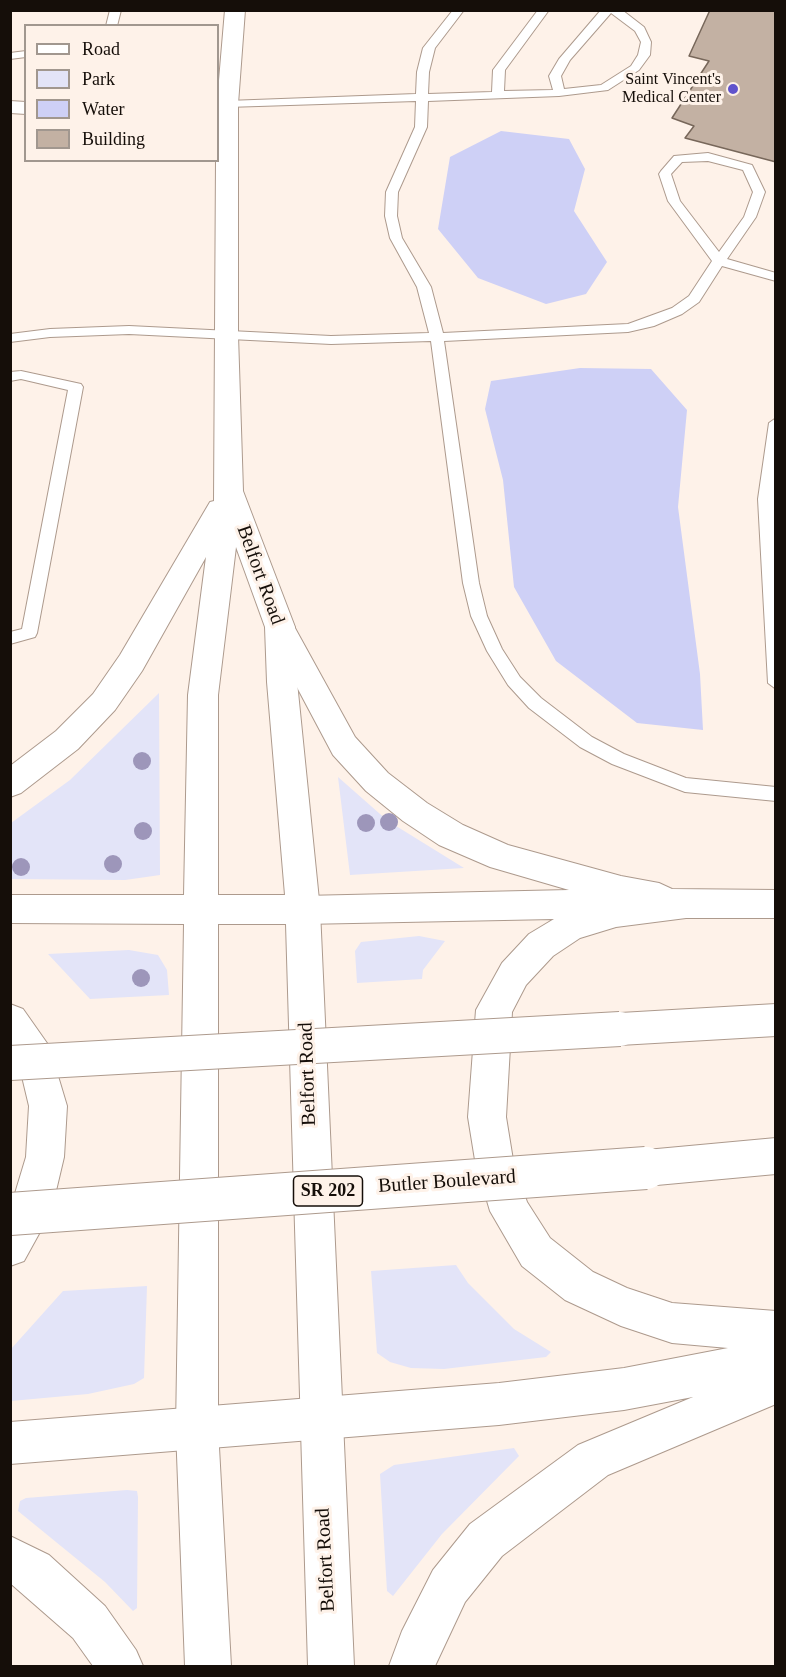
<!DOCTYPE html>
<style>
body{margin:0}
#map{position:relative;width:786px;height:1677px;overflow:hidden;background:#fef2e9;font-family:Georgia,serif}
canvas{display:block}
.frame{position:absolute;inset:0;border:12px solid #150e09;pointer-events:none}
.legend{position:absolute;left:24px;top:24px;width:195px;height:138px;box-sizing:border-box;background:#fef2e9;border:2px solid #a1978f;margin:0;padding:8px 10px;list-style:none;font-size:18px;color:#150e09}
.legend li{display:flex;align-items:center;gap:12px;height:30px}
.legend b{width:30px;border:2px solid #a1978f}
</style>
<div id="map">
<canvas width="786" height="1677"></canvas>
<div class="frame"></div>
<ul class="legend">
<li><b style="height:8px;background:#fff"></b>Road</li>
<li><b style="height:16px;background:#e3e4f8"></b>Park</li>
<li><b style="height:16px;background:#ced0f6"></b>Water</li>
<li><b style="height:16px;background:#c3b1a3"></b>Building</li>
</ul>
</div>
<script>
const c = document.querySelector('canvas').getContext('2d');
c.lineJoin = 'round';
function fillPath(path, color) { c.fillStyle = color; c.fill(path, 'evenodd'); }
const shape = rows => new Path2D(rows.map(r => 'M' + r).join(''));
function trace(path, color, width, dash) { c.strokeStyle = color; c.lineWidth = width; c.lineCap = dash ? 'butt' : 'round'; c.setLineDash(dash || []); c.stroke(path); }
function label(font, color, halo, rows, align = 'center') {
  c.font = font + ' Georgia,serif'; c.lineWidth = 6; c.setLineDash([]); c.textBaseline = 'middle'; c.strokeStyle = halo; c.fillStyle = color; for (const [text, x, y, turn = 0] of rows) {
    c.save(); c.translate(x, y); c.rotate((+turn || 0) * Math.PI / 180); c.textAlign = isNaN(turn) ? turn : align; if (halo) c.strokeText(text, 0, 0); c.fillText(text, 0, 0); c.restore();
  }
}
fillPath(shape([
 [159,693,160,875,125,880,11,879,11,823,70,780],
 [338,777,388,821,464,868,350,875],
 [419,936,445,941,423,970,422,979,357,983,355,951,361,942],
 [129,950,158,955,167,970,169,995,90,999,48,954],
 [456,1265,468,1283,514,1329,551,1352,546,1357,444,1369,411,1368,390,1362,377,1353,371,1271],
 [147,1286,144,1378,134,1384,88,1394,11,1401,11,1349,63,1291],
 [514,1448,519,1456,442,1534,393,1596,387,1591,380,1474,394,1465],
 [127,1490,137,1491,138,1497,137,1608,133,1611,105,1582,18,1511,20,1501,26,1498]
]), '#e3e4f8');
fillPath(shape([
 [501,131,569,139,585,169,574,211,607,262,586,294,546,304,478,278,438,229,450,157],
 [580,368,651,369,687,410,678,507,700,674,703,730,637,723,556,661,514,587,503,480,485,409,491,381]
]), '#ced0f6');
const building = shape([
 [710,10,776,10,776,162,685,138,694,126,672,118,709,61,689,56,710,10]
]);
fillPath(building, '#c3b1a3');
trace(building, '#77675a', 1.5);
const service = shape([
 [110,10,121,10,117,26,106,26,110,10],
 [453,10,464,10,435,48,429,72,428,94,492,92,493,70,538,10,549,10,505,70,504,91,553,90,549,76,559,59,601,10,622,10,644,27,651,42,650,55,639,70,608,90,559,96,428,101,427,127,398,192,397,216,402,238,431,287,443,333,628,324,672,308,689,296,712,261,668,201,659,174,661,171,674,156,708,153,752,165,765,192,756,217,727,259,776,273,776,281,722,266,699,302,682,314,654,326,628,332,444,341,479,583,487,616,502,649,520,677,541,698,592,737,624,754,686,778,776,787,776,801,685,792,612,764,580,747,529,708,508,685,487,651,471,616,463,583,431,341,331,344,129,334,50,337,10,342,10,334,50,329,129,326,331,336,429,333,417,287,390,238,385,216,386,192,415,127,416,101,227,107,221,104,227,101,416,94,417,72,423,48,453,10],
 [611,13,635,31,641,42,638,55,631,66,601,85,564,89,561,76,570,60,611,13],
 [708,161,743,170,753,192,744,217,719,252,680,201,671,174,682,162,708,161],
 [26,51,26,57,10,59,10,53,26,51],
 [21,371,81,384,83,387,37,633,35,637,10,644,10,632,22,629,68,390,21,379,10,381,10,372,21,371],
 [776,418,774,499,776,689,768,683,758,499,769,423,776,418]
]);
const secondary = shape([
 [225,10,245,10,238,104,238,335,243,491,295,627,297,682,320,910,354,1666,308,1666,286,924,218,924,218,1429,231,1666,185,1666,176,1429,184,924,10,923,10,895,184,895,188,695,206,557,142,671,115,710,78,749,21,793,10,797,10,766,56,731,93,694,120,655,210,502,214,501,216,160,218,92,225,10],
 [236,547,265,627,267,682,285,895,218,895,218,695,236,547],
 [10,101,26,102,26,114,10,113,10,101]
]);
const motorway = shape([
 [280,616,290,619,355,737,388,773,427,803,463,825,508,845,621,876,659,883,672,889,776,890,776,918,686,918,616,927,580,938,553,956,526,985,512,1012,506,1117,513,1160,527,1202,550,1238,593,1272,627,1288,672,1303,776,1311,776,1404,608,1475,502,1556,465,1602,435,1666,389,1666,402,1631,433,1570,470,1524,578,1445,693,1397,624,1410,499,1425,10,1464,10,1422,499,1383,624,1368,728,1348,672,1343,621,1326,565,1300,522,1266,490,1211,475,1160,468,1117,476,1010,502,963,529,934,554,919,303,924,291,920,286,910,291,900,303,896,569,890,490,867,439,845,403,821,366,791,333,755,265,627,270,619,280,616],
 [10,1004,23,1009,49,1046,67,1106,64,1157,51,1212,24,1261,10,1266,10,1210,26,1157,29,1106,19,1064,10,1051,10,1004],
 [776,1004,776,1036,620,1045,607,1040,602,1029,607,1018,620,1013,776,1004],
 [776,1138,776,1174,646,1186,632,1181,627,1168,632,1155,646,1150,776,1138],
 [10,1536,49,1555,105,1606,136,1650,143,1666,93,1666,73,1638,10,1583,10,1536]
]);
trace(service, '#ad9a8d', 2);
trace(secondary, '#ad9a8d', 2);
trace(motorway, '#ad9a8d', 2);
fillPath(service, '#fff');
fillPath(secondary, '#fff');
fillPath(motorway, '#fff');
const motorwayBridgeFar1 = shape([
 [10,1063,620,1029]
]);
const motorwayBridge = shape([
 [10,1214,646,1168]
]);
trace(motorwayBridgeFar1, '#ad9a8d', 36, []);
trace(motorwayBridge, '#ad9a8d', 44, []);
trace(motorwayBridgeFar1, '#fff', 34);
trace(motorwayBridge, '#fff', 42);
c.fillStyle = '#9d96ba';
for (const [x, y] of [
 [142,761],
 [389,822],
 [366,823],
 [143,831],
 [113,864],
 [21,867],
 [141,978]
]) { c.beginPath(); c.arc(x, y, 9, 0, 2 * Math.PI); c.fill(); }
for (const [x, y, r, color] of [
 [733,89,6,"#6053cc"]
]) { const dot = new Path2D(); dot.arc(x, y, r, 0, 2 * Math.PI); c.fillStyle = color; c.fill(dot); trace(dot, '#fef2e9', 2); }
label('16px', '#150e09', '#fef2e9', [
 ["Saint Vincent's",721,80],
 ["Medical Center",721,98]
], 'right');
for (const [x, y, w] of [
 [328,1191,69]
]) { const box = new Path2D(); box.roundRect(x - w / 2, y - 15, w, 30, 4.5); c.fillStyle = '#fef2e9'; c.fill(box); trace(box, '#150e09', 1.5); }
label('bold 18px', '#150e09', null, [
 ["SR 202",328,1191]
]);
label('20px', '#150e09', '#fef2e9', [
 ["Belfort Road",260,575,70],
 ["Belfort Road",308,1074,-92],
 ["Butler Boulevard",447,1182,-4],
 ["Belfort Road",326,1560,-93]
]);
</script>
